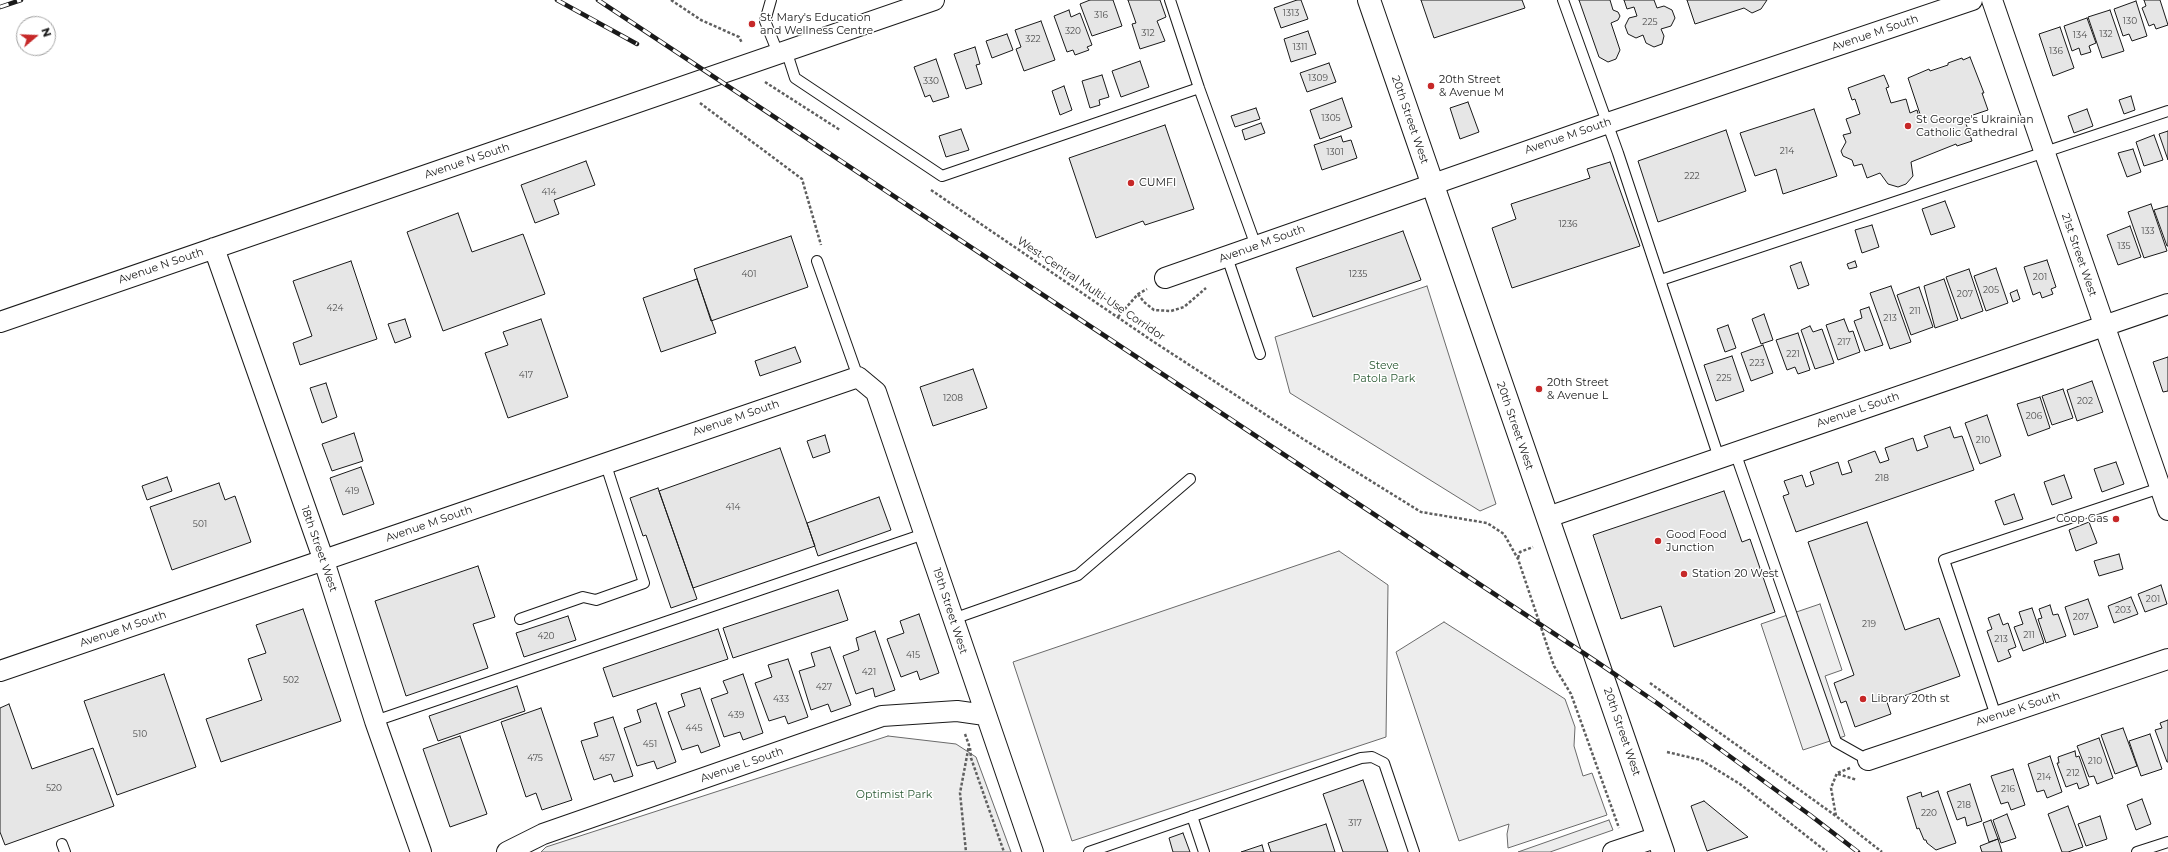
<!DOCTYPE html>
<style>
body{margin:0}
#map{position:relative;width:2168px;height:852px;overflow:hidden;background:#fff;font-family:Montserrat,sans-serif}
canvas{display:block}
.north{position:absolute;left:16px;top:16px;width:40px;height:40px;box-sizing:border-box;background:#fff;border:1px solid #a3a3a3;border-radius:50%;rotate:71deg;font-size:11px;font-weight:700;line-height:16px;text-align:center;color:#1a1a1a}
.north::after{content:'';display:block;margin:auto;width:14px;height:18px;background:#c62828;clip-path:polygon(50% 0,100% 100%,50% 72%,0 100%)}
</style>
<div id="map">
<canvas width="2168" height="852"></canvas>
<div class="north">N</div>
</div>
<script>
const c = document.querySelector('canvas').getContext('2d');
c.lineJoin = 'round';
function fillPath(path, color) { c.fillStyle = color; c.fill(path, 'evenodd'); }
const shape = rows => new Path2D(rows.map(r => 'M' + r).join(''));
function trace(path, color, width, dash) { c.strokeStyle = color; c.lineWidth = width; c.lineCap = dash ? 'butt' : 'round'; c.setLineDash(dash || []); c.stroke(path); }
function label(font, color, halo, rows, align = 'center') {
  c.font = font + ' Montserrat,sans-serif'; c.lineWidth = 3; c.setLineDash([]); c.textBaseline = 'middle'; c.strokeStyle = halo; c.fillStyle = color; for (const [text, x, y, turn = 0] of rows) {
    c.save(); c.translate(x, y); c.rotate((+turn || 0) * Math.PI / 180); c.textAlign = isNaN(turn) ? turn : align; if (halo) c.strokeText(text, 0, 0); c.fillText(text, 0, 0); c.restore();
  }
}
const built = shape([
 [1427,286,1496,504,1480,511,1290,393,1275,337,1427,286],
 [1339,551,1388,585,1386,737,1072,841,1013,662,1339,551],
 [1820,604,1842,670,1825,676,1845,736,1803,750,1761,624,1820,604],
 [1444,622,1565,699,1575,727,1574,746,1583,776,1592,773,1607,815,1508,848,1507,834,1509,824,1459,841,1396,652,1444,622],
 [888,736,956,744,976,757,1011,852,541,852,546,847,888,736],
 [1609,820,1613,830,1550,852,1518,852,1609,820]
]);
fillPath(built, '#ededed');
trace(built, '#6a6a6a', 1);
const building = shape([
 [1090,0,1113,0,1122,26,1092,36,1080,4,1090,0],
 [1128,0,1160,0,1166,17,1157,21,1165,41,1140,49,1132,24,1136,23,1128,0],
 [1297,0,1301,0,1308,19,1281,28,1274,8,1297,0],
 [1421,0,1522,0,1525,8,1434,38,1421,0],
 [1579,0,1610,0,1613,10,1618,12,1620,16,1618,20,1611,23,1620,50,1616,59,1608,62,1599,57,1579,0],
 [1624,0,1654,0,1657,8,1664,6,1672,10,1675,18,1671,26,1661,29,1664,36,1662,44,1654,47,1646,43,1643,35,1636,38,1628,34,1625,26,1629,18,1637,16,1634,7,1627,9,1624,0],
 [1687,0,1767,0,1761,9,1752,13,1744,8,1695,24,1687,0],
 [2144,0,2160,0,2168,25,2156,29,2154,24,2149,26,2142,8,2146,6,2144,0],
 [2136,1,2147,36,2132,41,2129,34,2123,36,2114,9,2136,1],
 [1069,10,1071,17,1080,13,1092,45,1087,47,1089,50,1075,55,1073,50,1067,52,1054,16,1069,10],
 [2110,10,2124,51,2102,58,2088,17,2110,10],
 [2087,18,2096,43,2089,46,2091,52,2081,55,2079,48,2072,51,2064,26,2087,18],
 [1041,21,1055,60,1024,71,1016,49,1021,47,1015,30,1041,21],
 [2060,27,2074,68,2053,76,2039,34,2060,27],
 [1308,31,1316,54,1291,62,1284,39,1308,31],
 [1007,34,1013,50,992,58,986,41,1007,34],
 [975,47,980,64,976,65,982,84,966,89,954,54,975,47],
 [1970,57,1984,93,1982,93,1988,110,1964,118,1972,141,1957,146,1956,144,1911,162,1913,176,1906,184,1898,187,1888,184,1880,173,1867,178,1862,164,1854,166,1852,160,1843,156,1841,151,1846,142,1843,135,1851,133,1846,119,1860,114,1855,99,1852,100,1848,88,1884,75,1889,87,1886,88,1891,103,1906,99,1910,113,1917,110,1919,117,1921,117,1908,78,1929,69,1930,71,1948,65,1948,63,1962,58,1963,60,1970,57],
 [936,59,949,97,933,102,930,95,925,97,914,67,936,59],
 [1140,61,1149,87,1121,97,1112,71,1140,61],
 [1329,63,1336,82,1307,92,1300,73,1329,63],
 [1102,75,1109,97,1099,100,1100,105,1090,108,1082,81,1102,75],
 [1064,86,1072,110,1060,115,1052,91,1064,86],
 [2131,96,2135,110,2124,114,2119,100,2131,96],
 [1342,98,1352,127,1320,139,1310,110,1342,98],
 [1468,102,1479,132,1460,139,1450,108,1468,102],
 [1256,108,1260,119,1235,127,1231,116,1256,108],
 [1814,109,1837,176,1783,194,1776,169,1755,176,1740,133,1814,109],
 [2087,109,2093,126,2074,133,2068,116,2087,109],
 [1261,123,1265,133,1245,140,1242,130,1261,123],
 [1165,125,1194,209,1145,225,1143,221,1096,238,1069,158,1165,125],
 [961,129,969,150,946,157,939,136,961,129],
 [1726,130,1746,191,1658,222,1638,161,1726,130],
 [2168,131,2168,160,2159,134,2168,131],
 [2154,135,2163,160,2144,166,2136,142,2154,135],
 [1341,136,1343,142,1351,140,1357,158,1322,170,1314,145,1341,136],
 [2133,149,2141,172,2127,177,2118,153,2133,149],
 [586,161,595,185,554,200,559,214,535,223,521,185,586,161],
 [1610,162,1640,246,1512,288,1492,228,1516,219,1511,204,1590,178,1587,169,1610,162],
 [1945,201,1955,227,1931,235,1922,209,1945,201],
 [2151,204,2167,251,2144,258,2128,212,2151,204],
 [2168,206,2168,246,2167,246,2154,210,2168,206],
 [458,213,472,252,523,234,545,294,443,331,407,232,458,213],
 [1872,225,1879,247,1862,253,1855,230,1872,225],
 [2130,226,2141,257,2118,265,2107,235,2130,226],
 [1403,231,1421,280,1313,317,1296,268,1403,231],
 [791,236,808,287,711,321,694,269,791,236],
 [2047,260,2056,287,2051,289,2053,294,2042,298,2040,292,2033,295,2024,267,2047,260],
 [351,261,377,339,300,365,293,343,312,336,293,281,351,261],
 [1855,261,1857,267,1849,269,1847,264,1855,261],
 [1801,262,1809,285,1798,289,1790,266,1801,262],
 [1996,268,2008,303,1986,311,1974,276,1996,268],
 [1969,269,1983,311,1961,319,1946,277,1969,269],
 [697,279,716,333,661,352,643,298,697,279],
 [1944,279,1958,320,1935,328,1924,286,1944,279],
 [1891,286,1911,342,1890,349,1870,293,1891,286],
 [1919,287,1933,327,1911,335,1897,295,1919,287],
 [2017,290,2020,299,2013,302,2010,293,2017,290],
 [1869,307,1883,345,1865,351,1854,321,1862,318,1860,310,1869,307],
 [1764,314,1773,340,1761,344,1752,319,1764,314],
 [405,319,411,337,395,343,388,324,405,319],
 [541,319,568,397,508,418,485,353,508,345,503,332,541,319],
 [1844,319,1849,332,1853,331,1860,352,1838,360,1826,325,1844,319],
 [1728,325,1736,348,1725,352,1717,329,1728,325],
 [1810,326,1813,332,1822,329,1834,363,1815,369,1801,330,1810,326],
 [1798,333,1810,370,1798,374,1795,367,1787,370,1776,340,1798,333],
 [1763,345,1773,373,1751,381,1741,353,1763,345],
 [795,347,801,362,760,376,755,361,795,347],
 [1732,356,1744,391,1716,401,1704,365,1732,356],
 [2168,357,2168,391,2163,392,2153,362,2168,357],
 [973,369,987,408,933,426,920,387,973,369],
 [2092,381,2103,412,2077,421,2067,390,2092,381],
 [326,383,337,417,322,423,310,388,326,383],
 [2063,389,2073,418,2052,425,2042,396,2063,389],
 [2040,397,2050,428,2028,436,2017,404,2040,397],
 [1987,415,2001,456,1980,464,1965,423,1987,415],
 [1950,427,1954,438,1962,436,1974,470,1796,532,1783,496,1789,494,1784,481,1802,475,1806,487,1814,484,1810,472,1838,462,1842,475,1852,472,1848,461,1875,451,1880,463,1889,460,1885,448,1913,438,1917,451,1928,447,1924,436,1950,427],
 [354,433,363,461,332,471,322,444,354,433],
 [825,435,830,452,813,458,807,441,825,435],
 [780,448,815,546,693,588,659,491,780,448],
 [2116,462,2124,484,2102,492,2094,469,2116,462],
 [361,467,374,504,343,515,330,478,361,467],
 [2064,475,2072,498,2052,505,2044,482,2064,475],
 [167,477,172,491,147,500,142,486,167,477],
 [219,483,225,500,235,496,251,542,172,570,150,507,219,483],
 [658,488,697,599,671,608,646,535,643,536,630,498,658,488],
 [1724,491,1742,542,1750,539,1775,612,1674,647,1661,606,1621,619,1593,535,1724,491],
 [2014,494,2023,519,2004,525,1995,501,2014,494],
 [879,497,891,530,818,556,807,523,879,497],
 [1867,522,1905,630,1939,618,1960,676,1887,702,1891,714,1855,727,1846,701,1841,703,1834,683,1854,675,1808,542,1867,522],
 [2089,522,2097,543,2076,551,2069,530,2089,522],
 [2119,554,2123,569,2099,576,2094,561,2119,554],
 [478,566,495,617,473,624,488,668,406,696,375,601,478,566],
 [2161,585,2167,604,2145,612,2138,594,2161,585],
 [838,590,848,620,733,658,723,628,838,590],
 [2131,597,2138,614,2114,623,2108,606,2131,597],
 [2088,599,2098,627,2074,635,2065,607,2088,599],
 [2050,605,2053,615,2058,614,2066,636,2046,643,2038,619,2042,618,2039,609,2050,605],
 [2032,608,2044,643,2023,651,2014,627,2023,624,2019,612,2032,608],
 [303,609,341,721,221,762,206,719,262,700,248,659,266,653,256,625,303,609],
 [919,614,939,673,920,680,917,671,901,677,887,639,904,633,900,621,919,614],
 [1999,614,2003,625,2008,623,2016,647,2008,650,2011,657,1998,662,1987,631,1992,629,1988,618,1999,614],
 [568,616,576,640,524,657,516,633,568,616],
 [718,629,728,659,613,697,603,668,718,629],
 [875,631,895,690,875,697,873,688,856,694,843,656,859,650,856,638,875,631],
 [830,647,851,705,831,712,828,704,811,710,799,671,815,666,811,653,830,647],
 [788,659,808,717,788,724,785,716,769,721,755,683,772,677,768,665,788,659],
 [164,674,196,767,117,795,84,701,164,674],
 [743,674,763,733,743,740,740,732,724,737,711,699,728,693,723,681,743,674],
 [517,686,525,711,438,741,429,716,517,686],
 [700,688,720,746,701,753,698,745,682,750,668,712,685,706,681,694,700,688],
 [656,703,676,762,657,769,654,761,637,766,624,728,641,722,637,710,656,703],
 [9,704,32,769,93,748,114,806,5,845,0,832,0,708,9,704],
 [541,708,572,800,542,810,536,793,526,797,501,722,541,708],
 [613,717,633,776,614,782,611,774,594,780,581,741,598,736,594,723,613,717],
 [2168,720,2168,762,2167,762,2155,730,2162,728,2160,723,2168,720],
 [2123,728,2137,766,2115,774,2101,735,2123,728],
 [2150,734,2162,769,2141,776,2129,741,2150,734],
 [460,736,487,814,450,827,423,749,460,736],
 [2099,738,2113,778,2097,784,2094,776,2089,777,2077,746,2099,738],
 [2075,751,2076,757,2079,756,2089,785,2079,789,2077,783,2066,787,2057,763,2059,763,2058,757,2075,751],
 [2050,756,2062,792,2047,798,2044,790,2037,792,2028,764,2050,756],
 [2013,769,2025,805,2011,810,2008,802,2001,804,1991,776,2013,769],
 [1363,780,1388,852,1343,852,1323,794,1363,780],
 [1970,784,1982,821,1967,826,1965,817,1957,820,1947,792,1970,784],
 [1938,791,1956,843,1936,850,1927,843,1926,840,1924,840,1919,828,1917,829,1907,797,1921,792,1922,797,1938,791],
 [2142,799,2151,824,2136,830,2127,805,2142,799],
 [1704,801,1748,837,1707,851,1691,806,1704,801],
 [2068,806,2083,847,2068,852,2062,852,2048,814,2068,806],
 [2007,814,2016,838,2001,843,1993,820,2007,814],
 [2100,816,2107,839,2086,846,2078,824,2100,816],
 [1991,820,1998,839,1989,842,1983,823,1991,820],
 [1326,824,1335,852,1271,852,1268,843,1326,824],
 [1183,833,1190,852,1173,852,1169,838,1183,833],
 [1998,839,2002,852,1982,852,1980,846,1998,839],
 [1262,845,1264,852,1241,852,1262,845]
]);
fillPath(building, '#e6e6e6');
trace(building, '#1a1a1a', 1);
const service = shape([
 [771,0,765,21,778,53],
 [1170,0,1199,88,1256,246],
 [1563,0,1618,153,1719,458],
 [786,50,795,78,942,176,1199,88],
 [1227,257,1260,354],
 [817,261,858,377],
 [1661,280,2168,111],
 [1735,452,1836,742,1868,760],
 [520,619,583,597,596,600,644,583,605,462],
 [953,619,1078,575,1190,479],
 [1996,716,1944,560,2163,487],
 [375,721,924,534],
 [1192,816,1204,852],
 [62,844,65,852],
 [1089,852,1361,758,1372,757,1384,763,1414,852],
 [2137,852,2168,842]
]);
const minor = shape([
 [1992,0,2168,510],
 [214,248,324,561,375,721,421,852],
 [1165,278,1608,123,1972,0],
 [0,322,934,0],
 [1548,517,2168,304],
 [0,671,858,377,876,392,1033,852],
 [1868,760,2168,659],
 [507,852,543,834,882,716,957,711,985,715],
 [1613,852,1658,837]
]);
const secondary = shape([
 [1369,0,1663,852]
]);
trace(service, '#1a1a1a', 12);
trace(minor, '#1a1a1a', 22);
trace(secondary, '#1a1a1a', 24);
trace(shape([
 [671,0,701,20,739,37,742,43],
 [765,82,840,130],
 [700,103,802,179,821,245],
 [931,190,1151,340,1303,439,1421,512,1487,523,1504,534,1518,559,1554,666,1571,694,1619,828],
 [1138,294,1144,302,1154,310,1171,311,1184,307,1206,288],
 [1118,317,1138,294,1147,289],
 [1518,558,1520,552,1533,547],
 [1650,683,1836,816],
 [965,734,969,745,960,793,966,852],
 [970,748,971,758,1004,852],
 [1667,752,1701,760,1740,784,1827,852],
 [1850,768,1837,773,1831,788,1836,816,1882,852],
 [1838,774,1857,780]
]), '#5f5f5f', 2.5, [3, 2]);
trace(service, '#fff', 10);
trace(minor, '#fff', 20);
trace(secondary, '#fff', 22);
const rail = shape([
 [557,0,637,44],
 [598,0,1597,662,1657,703,1810,815,1858,852],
 [0,7,21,0]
]);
trace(rail, '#1a1a1a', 4.5);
trace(rail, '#fff', 3, [9]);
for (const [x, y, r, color] of [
 [752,24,4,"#c62828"],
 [1431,86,4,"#c62828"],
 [1908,126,4,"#c62828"],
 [1131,183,4,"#c62828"],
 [1539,389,4,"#c62828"],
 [2116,519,4,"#c62828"],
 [1658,541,4,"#c62828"],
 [1684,574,4,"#c62828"],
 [1863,699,4,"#c62828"]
]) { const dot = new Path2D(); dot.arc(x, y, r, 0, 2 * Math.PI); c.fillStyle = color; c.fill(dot); trace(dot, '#fff', 1.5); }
label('9px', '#4d4d4d', null, [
 ["1313",1291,13],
 ["316",1101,15],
 ["130",2130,21],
 ["225",1650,22],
 ["320",1073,31],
 ["312",1148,33],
 ["132",2106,34],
 ["134",2080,35],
 ["322",1033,39],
 ["1311",1300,47],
 ["136",2056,51],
 ["1309",1318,78],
 ["330",931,81],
 ["1305",1331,118],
 ["214",1787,151],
 ["1301",1335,152],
 ["222",1692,176],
 ["414",549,192],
 ["1236",1568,224],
 ["133",2148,231],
 ["135",2124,246],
 ["401",749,274],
 ["1235",1358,274],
 ["201",2040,277],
 ["205",1991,290],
 ["207",1965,294],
 ["424",335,308],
 ["211",1915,311],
 ["213",1890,318],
 ["217",1844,342],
 ["221",1793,354],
 ["223",1757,363],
 ["417",526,375],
 ["225",1724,378],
 ["1208",953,398],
 ["202",2085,401],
 ["206",2034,416],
 ["210",1983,440],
 ["218",1882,478],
 ["419",352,491],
 ["414",733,507],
 ["501",200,524],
 ["201",2153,599],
 ["203",2123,610],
 ["207",2081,617],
 ["219",1869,624],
 ["211",2029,635],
 ["420",546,636],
 ["213",2001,639],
 ["415",913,655],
 ["421",869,672],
 ["502",291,680],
 ["427",824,687],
 ["433",781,699],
 ["439",736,715],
 ["445",694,728],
 ["510",140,734],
 ["451",650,744],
 ["475",535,758],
 ["457",607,758],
 ["210",2095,761],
 ["212",2073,773],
 ["214",2044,777],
 ["520",54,788],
 ["216",2008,789],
 ["218",1964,805],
 ["220",1929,813],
 ["317",1355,823]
]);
label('11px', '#1a1a1a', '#fff', [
 ["St. Mary's Education",760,18],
 ["and Wellness Centre",760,31],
 ["20th Street",1439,80],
 ["& Avenue M",1439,93],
 ["St George's Ukrainian",1916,120],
 ["Catholic Cathedral",1916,133],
 ["CUMFI",1139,183],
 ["20th Street",1547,383],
 ["& Avenue L",1547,396],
 ["Coop Gas",2108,519,"right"],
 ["Good Food",1666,535],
 ["Junction",1666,548],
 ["Station 20 West",1692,574],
 ["Library 20th st",1871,699]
], 'left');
label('11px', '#1a1a1a', '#fff', [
 ["Avenue M South",1875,33,-19],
 ["20th Street West",1410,120,71],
 ["Avenue M South",1568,136,-19],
 ["Avenue N South",467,161,-19],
 ["Avenue M South",1262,244,-20],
 ["21st Street West",2079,255,71],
 ["Avenue N South",161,266,-19],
 ["West-Central Multi-Use Corridor",1091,289,34],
 ["Avenue L South",1858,410,-19],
 ["Avenue M South",736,418,-19],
 ["20th Street West",1515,426,71],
 ["Avenue M South",429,524,-19],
 ["18th Street West",319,549,71],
 ["19th Street West",950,611,72],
 ["Avenue M South",123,629,-19],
 ["Avenue K South",2018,709,-18],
 ["20th Street West",1622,732,71],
 ["Avenue L South",742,765,-19]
]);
label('11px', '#2b5a34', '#fff', [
 ["Steve",1384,366],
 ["Patola Park",1384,379],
 ["Optimist Park",894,795]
]);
</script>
